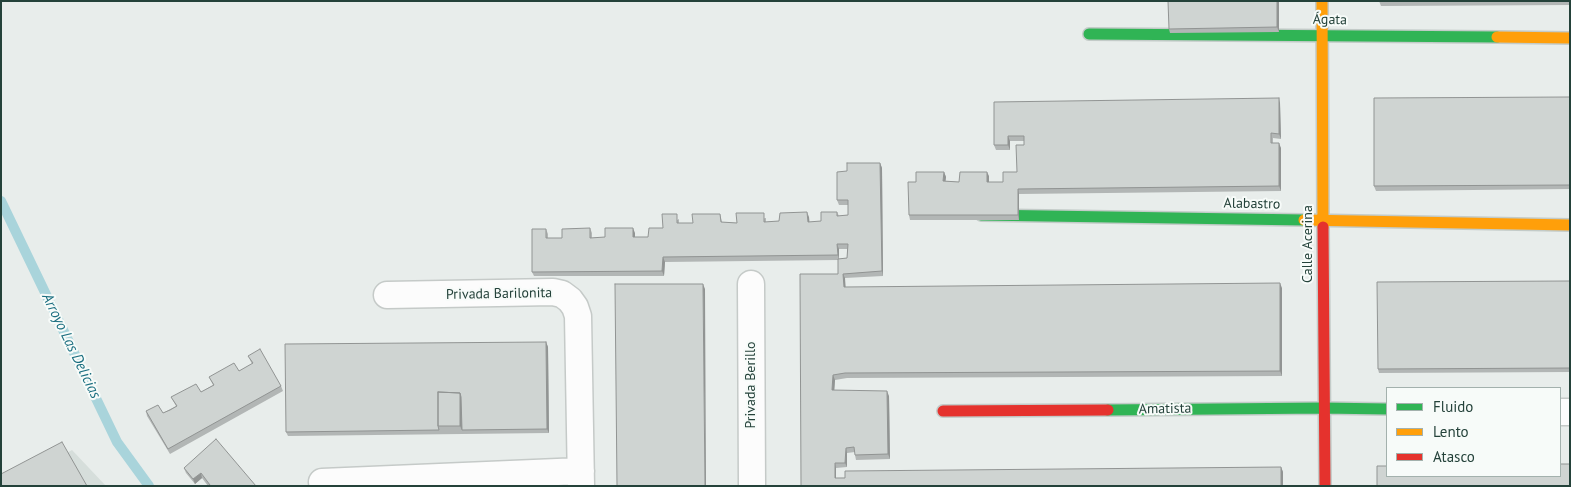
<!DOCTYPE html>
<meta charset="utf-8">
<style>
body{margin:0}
#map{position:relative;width:1571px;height:487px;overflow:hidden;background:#e8edeb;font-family:"PT Sans",sans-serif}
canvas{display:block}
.frame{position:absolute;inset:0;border:2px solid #24423a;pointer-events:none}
.legend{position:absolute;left:1386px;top:387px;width:175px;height:90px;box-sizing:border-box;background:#f7fbf9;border:1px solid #a3b1ad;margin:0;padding:6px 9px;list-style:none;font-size:15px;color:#24423a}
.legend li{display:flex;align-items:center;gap:10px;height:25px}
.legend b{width:25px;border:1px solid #a3b1ad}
</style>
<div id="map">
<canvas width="1571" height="487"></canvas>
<div class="frame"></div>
<ul class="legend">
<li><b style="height:6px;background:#30b455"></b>Fluido</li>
<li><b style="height:6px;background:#ff9f0a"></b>Lento</li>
<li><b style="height:6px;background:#e5322d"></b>Atasco</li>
</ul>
</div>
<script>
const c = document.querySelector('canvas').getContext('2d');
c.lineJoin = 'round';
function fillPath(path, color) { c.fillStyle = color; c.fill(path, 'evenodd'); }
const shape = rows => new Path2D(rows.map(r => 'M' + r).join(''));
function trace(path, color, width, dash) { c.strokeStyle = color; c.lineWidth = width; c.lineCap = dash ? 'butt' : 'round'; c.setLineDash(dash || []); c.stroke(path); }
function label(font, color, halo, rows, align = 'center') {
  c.font = font + ' "PT Sans",sans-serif'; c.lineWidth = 4; c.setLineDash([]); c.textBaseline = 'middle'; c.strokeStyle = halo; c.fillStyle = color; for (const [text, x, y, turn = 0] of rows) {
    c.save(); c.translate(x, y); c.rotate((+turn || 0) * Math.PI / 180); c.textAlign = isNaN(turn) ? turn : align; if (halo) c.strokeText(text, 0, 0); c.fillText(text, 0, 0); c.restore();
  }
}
fillPath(shape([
 [72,450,106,486,6,486]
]), '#d6dedb');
trace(shape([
 [1,201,117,442,149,486]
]), '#a9d4db', 10);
const street = shape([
 [751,284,752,486],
 [387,295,553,292,562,294,570,300,575,307,578,316,581,486],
 [1560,412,1570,412],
 [322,482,581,471]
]);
const fast = shape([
 [1089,34,1497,37],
 [981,215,1304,220],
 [1108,410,1323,408,1387,409]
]);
const slow = shape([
 [1322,1,1323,227],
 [1497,37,1570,38],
 [1304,220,1570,225]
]);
const jam = shape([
 [1323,227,1325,486],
 [943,411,1108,410]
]);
trace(street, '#c5cac8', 29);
trace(fast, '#c3cbc8', 14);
trace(slow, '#c3cbc8', 14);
trace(jam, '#c3cbc8', 14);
trace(street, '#fcfcfc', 26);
trace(fast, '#30b455', 11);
trace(slow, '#ff9f0a', 11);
trace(jam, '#e5322d', 11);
fillPath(shape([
 [1279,1,1279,32,1170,33,1169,29],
 [1379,1,1570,1,1570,5,1381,6],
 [1570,97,1570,189,1376,191,1374,186],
 [994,102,1280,103,1281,139,1273,138,1273,143,1281,148,1281,191,1019,194,1019,220,910,220,909,215,916,182,944,172,946,177,945,181,959,182,989,176,989,182,1003,182,1017,172,1024,145,1024,141,1010,141,1010,150,996,150,994,145],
 [880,163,882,168,883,276,845,278,845,287,1282,288,1282,376,847,378,835,380,834,390,889,396,890,459,856,460,855,455,855,452,847,453,847,467,836,468,836,478,1281,467,1283,472,1283,486,801,486,838,274,838,260,665,262,664,276,534,276,532,272,546,229,548,234,548,238,562,238,590,228,592,233,592,238,605,237,635,233,635,237,648,237,663,228,679,219,679,223,693,223,720,214,722,222,737,223,766,218,766,222,779,221,809,217,809,222,821,221,837,212,839,216,848,215,848,205,839,205,837,200,847,171],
 [839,249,847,249,847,258,839,259],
 [1570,281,1570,372,1379,373,1378,369],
 [546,342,548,347,549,433,288,436,286,432],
 [248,356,281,386,283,391,170,454,147,416,146,411,163,413,176,406,171,397,201,392,213,385,209,377,239,371,252,364],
 [184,468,256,486,208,486,202,478,195,484,186,473]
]), '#b2b6b5');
fillPath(shape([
 [1277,1,1279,1,1279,32,1277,27],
 [1279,98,1280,103,1281,139,1279,134],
 [1008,136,1010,141,1010,150,1008,145],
 [1279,143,1281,148,1281,191,1279,186],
 [880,163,882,168,883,276,882,271],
 [944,172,946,177,945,186,943,181],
 [987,172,989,176,989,187,987,182],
 [1018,189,1019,194,1019,220,1018,215],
 [807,212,809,217,810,227,808,222],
 [633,228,635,233,635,242,633,237],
 [837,244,839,249,839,260,838,255],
 [663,257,665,262,664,276,662,271],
 [843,274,845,278,846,292,844,287],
 [1280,283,1282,288,1282,376,1280,371],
 [703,284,705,289,706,486,705,486],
 [546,342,548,347,549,433,547,429],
 [833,375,835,380,834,395,832,390],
 [887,391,889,396,890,459,888,454],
 [460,393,463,402,462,430,460,426],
 [846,448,847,453,847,467,845,463],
 [835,463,836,468,836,483,835,478],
 [1281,467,1283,472,1283,486,1281,486],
 [201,473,202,478,195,484,193,479]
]), '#919493');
const building = shape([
 [1168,1,1277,1,1277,27,1169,29,1168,1],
 [1570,97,1570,185,1374,186,1374,98,1570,97],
 [1279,98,1279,134,1271,133,1271,143,1279,143,1279,186,1018,189,1018,215,909,215,908,182,916,182,916,172,944,172,943,181,959,182,960,172,987,172,987,182,1003,182,1003,172,1017,172,1016,145,1024,145,1024,136,1008,136,1008,145,994,145,994,102,1279,98],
 [847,163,880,163,882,271,843,274,844,287,1280,283,1280,371,845,373,833,375,832,390,887,391,888,454,855,455,854,447,846,448,845,463,835,463,835,478,845,478,845,471,1281,467,1281,486,801,486,800,274,838,274,838,259,847,258,848,244,837,244,838,255,663,257,662,271,532,272,532,229,546,229,546,238,562,238,562,229,590,228,590,238,605,237,605,228,633,228,633,237,648,237,649,228,663,228,662,214,677,214,677,223,693,223,692,214,720,214,721,222,737,223,736,213,764,213,764,222,779,221,780,213,807,212,808,222,821,221,821,212,837,212,837,216,848,215,848,200,837,200,837,172,847,171,847,163],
 [1570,281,1570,368,1378,369,1377,282,1570,281],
 [615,284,703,284,705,486,617,486,615,284],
 [546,342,547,429,462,430,461,397,460,393,438,392,438,426,439,430,286,432,285,344,546,342],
 [260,349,281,386,168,449,146,411,158,405,163,413,170,410,177,406,171,397,196,384,201,392,214,385,209,377,234,363,239,371,253,363,248,356,260,349],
 [438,392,460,393,460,426,438,426,438,392],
 [216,439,256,486,209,486,210,485,201,473,193,479,184,468,216,439],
 [62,442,87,486,1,486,1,474,62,442],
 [1560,464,1570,464,1570,486,1377,486,1377,466,1387,466,1387,476,1560,476,1560,464]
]);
fillPath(building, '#cfd4d2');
trace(building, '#919493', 1);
label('14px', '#24423a', '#f7fbf9', [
 ["Ágata",1330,20,1],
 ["Alabastro",1252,204,1],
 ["Calle Acerina",1308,244,-90],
 ["Privada Barilonita",499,294,-1],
 ["Privada Berillo",751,385,-90],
 ["Amatista",1165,409,-1]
]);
label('italic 15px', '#1c6f80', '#f7fbf9', [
 ["Arroyo Las Delicias",71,346,64]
]);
</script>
